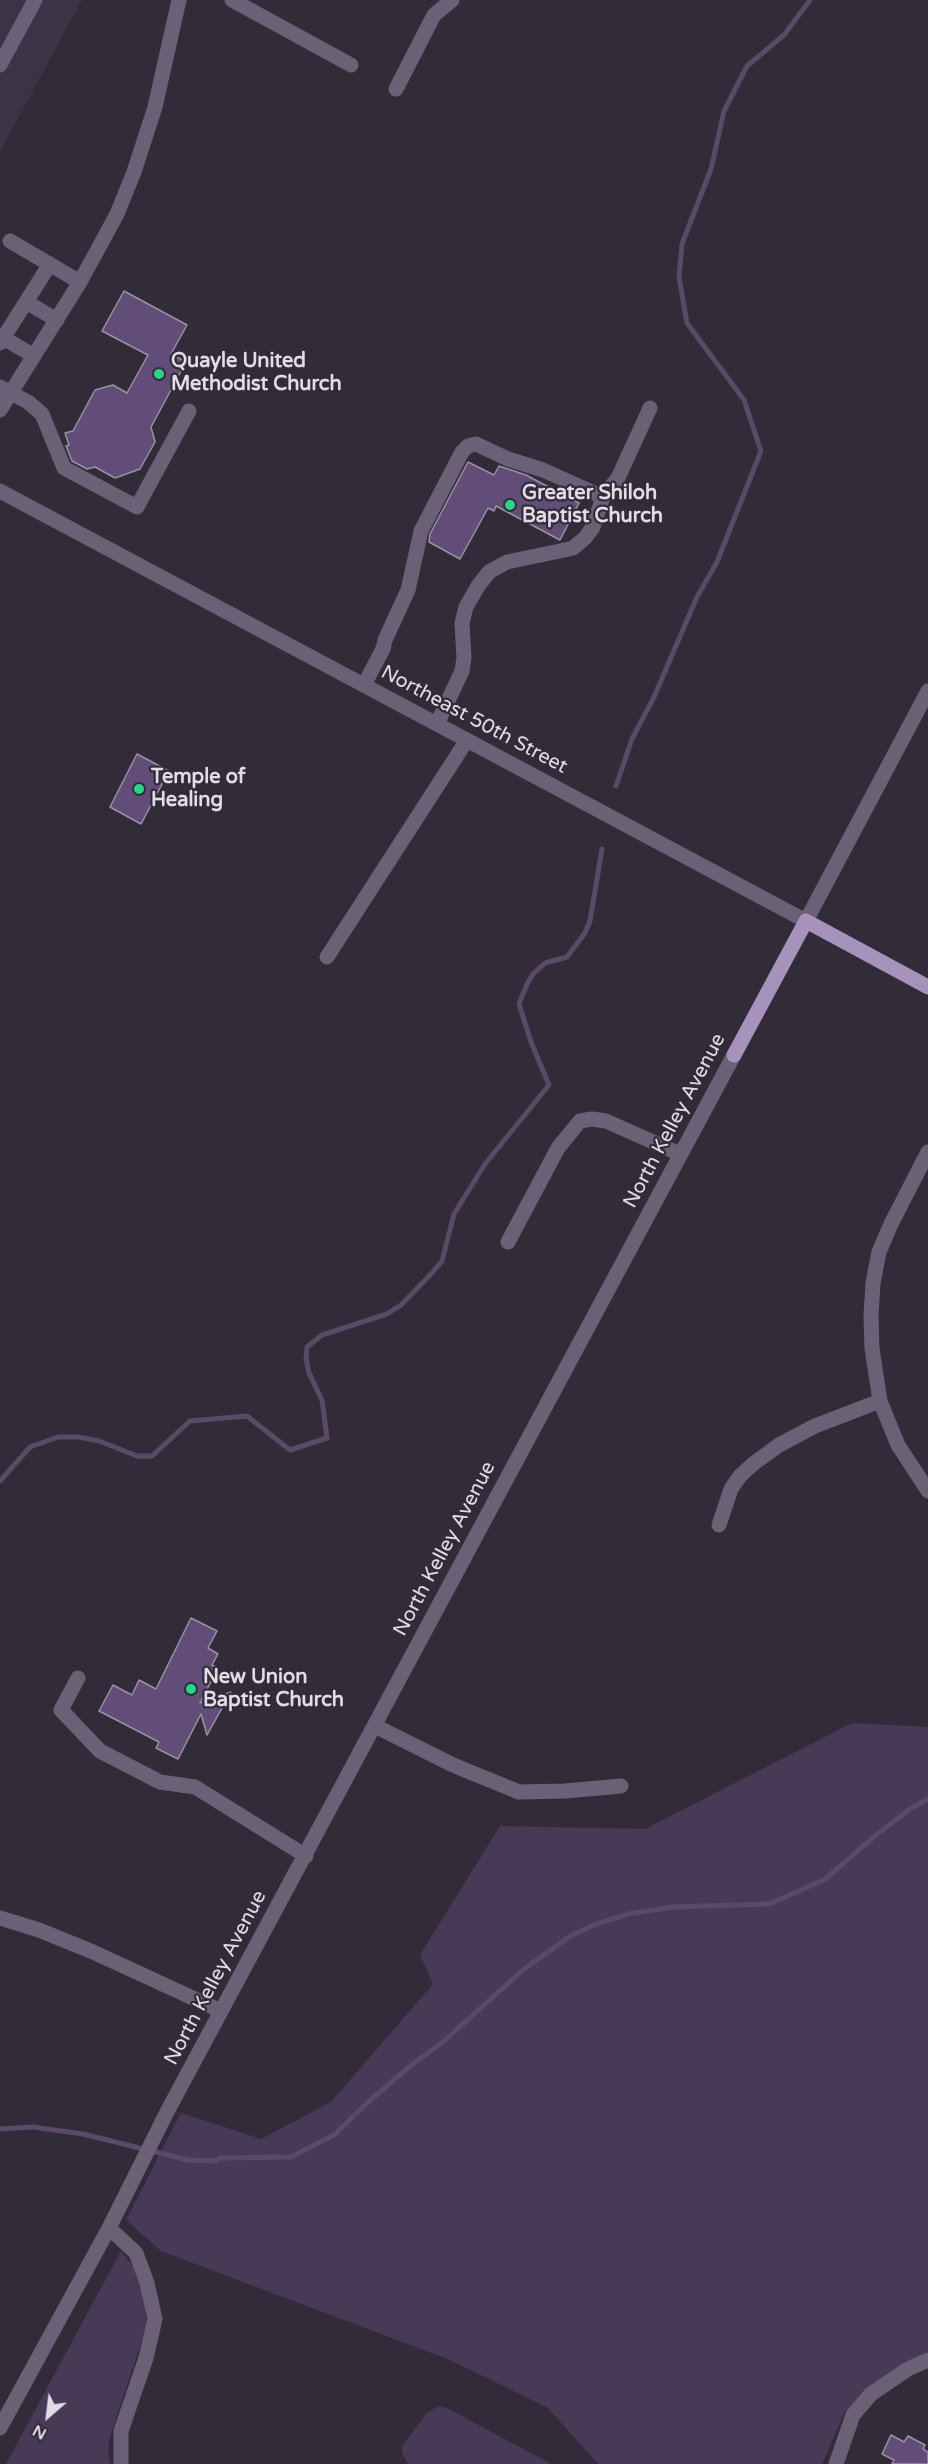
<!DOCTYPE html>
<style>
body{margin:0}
#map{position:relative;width:928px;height:2464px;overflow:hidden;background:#322c39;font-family:"Varela Round",sans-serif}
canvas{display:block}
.north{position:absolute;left:18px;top:2386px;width:60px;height:60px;-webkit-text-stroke:4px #322c39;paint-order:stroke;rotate:208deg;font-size:16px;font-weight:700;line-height:24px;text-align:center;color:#e1dde6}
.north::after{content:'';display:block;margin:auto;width:21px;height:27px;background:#e1dde6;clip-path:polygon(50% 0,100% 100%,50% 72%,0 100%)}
</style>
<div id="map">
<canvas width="928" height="2464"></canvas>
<div class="north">N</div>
</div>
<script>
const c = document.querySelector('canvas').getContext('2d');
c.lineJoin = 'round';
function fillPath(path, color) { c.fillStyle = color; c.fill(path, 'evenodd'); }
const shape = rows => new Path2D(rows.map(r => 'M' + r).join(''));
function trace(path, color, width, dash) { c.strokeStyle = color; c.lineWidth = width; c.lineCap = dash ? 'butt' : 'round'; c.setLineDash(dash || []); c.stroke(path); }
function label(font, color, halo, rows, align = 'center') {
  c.font = font + ' "Varela Round",sans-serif'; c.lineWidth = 4.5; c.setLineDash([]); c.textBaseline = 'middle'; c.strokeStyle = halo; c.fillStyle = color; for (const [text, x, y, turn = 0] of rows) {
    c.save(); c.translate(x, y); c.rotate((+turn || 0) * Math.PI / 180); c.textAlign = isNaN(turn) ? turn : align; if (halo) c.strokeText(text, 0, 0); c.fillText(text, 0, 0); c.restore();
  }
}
fillPath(shape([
 [0,0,82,0,0,152]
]), '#3c3346');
fillPath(shape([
 [852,1723,928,1727,928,2354,845,2411,822,2464,598,2464,548,2408,450,2360,161,2251,126,2220,181,2113,261,2139,331,2102,433,1984,420,1955,500,1826,645,1829],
 [121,2251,133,2266,143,2294,147,2325,110,2437,108,2451,110,2464,6,2464],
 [438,2406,447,2408,551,2464,408,2464,402,2453,402,2446,426,2414]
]), '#483a56');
trace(shape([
 [616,786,632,739,654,697,697,597,717,562,761,451,744,400,687,323,679,277,682,244,711,169,724,111,747,66,784,35,810,0],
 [0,1481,30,1447,58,1437,78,1437,99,1441,137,1456,152,1456,190,1421,247,1416,290,1450,327,1438,322,1400,309,1373,306,1358,307,1347,322,1335,387,1314,401,1305,432,1273,442,1261,454,1214,485,1164,549,1085,531,1042,519,1004,527,984,533,974,545,963,567,957,585,933,590,921,602,849],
 [0,2129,33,2127,83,2134,188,2160,215,2161,220,2158,291,2157,334,2135,366,2104,410,2066,444,2041,524,1969,572,1935,594,1925,628,1914,673,1907,769,1904,824,1880,876,1835,910,1809,928,1799]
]), '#5a4967', 5);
const building = shape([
 [124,291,187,325,171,354,186,362,151,427,155,442,140,469,115,478,95,467,87,469,72,461,66,446,69,445,65,433,73,431,95,390,113,385,127,393,148,355,102,331,124,291],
 [468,462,494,475,499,466,526,475,579,503,560,540,496,506,494,511,488,508,460,559,429,542,430,534,468,462],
 [137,754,169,771,141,824,110,807,137,754],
 [191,1618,217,1631,208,1648,218,1654,212,1665,218,1668,200,1703,231,1692,207,1735,201,1714,178,1759,156,1748,159,1742,99,1711,113,1685,132,1695,139,1680,156,1689,191,1618],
 [891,2435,904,2442,908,2436,925,2445,923,2449,928,2452,928,2464,892,2464,894,2460,882,2454,891,2435]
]);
fillPath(building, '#624c78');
trace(building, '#9a92a2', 1.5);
trace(shape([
 [232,0,351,65],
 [0,65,35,0],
 [396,89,434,15,452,0],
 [10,241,80,282],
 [26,302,57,320],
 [0,336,34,356],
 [0,343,50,264],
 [0,387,28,402,42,414,64,468,137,507,189,411],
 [0,410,80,282,117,214,134,172,155,107,179,0],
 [0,491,806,921,928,691],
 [364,685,383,649,385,640,408,590,421,531,462,452,468,446,476,444,508,459,543,470,603,497],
 [437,724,462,671,464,658,462,623,466,607,478,586,489,572,507,562,560,551,573,548,585,538,593,527,603,497,618,478,650,408],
 [327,957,467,740],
 [928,1152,891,1224,879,1252,873,1283,871,1316,872,1348,880,1401,898,1445,928,1491],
 [508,1242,558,1148,580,1121,592,1119,606,1121,680,1154],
 [719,1525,731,1489,740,1476,753,1464,779,1445,815,1426,880,1401],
 [78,1678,61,1710,100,1751,160,1782,195,1787,306,1856],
 [375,1726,453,1765,519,1792,565,1791,621,1786],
 [0,1918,39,1930,93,1952,221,2011],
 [109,2228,136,2253,147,2283,155,2319,146,2358,121,2431,121,2464],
 [0,2428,109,2228,168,2110,734,1055],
 [836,2464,853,2415,871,2394,908,2369,928,2360]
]), '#6b6176', 15);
trace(shape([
 [734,1055,806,921,928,987]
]), '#a792bc', 15);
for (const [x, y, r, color] of [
 [159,374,6,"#21d887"],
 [510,505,6,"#21d887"],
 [139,789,6,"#21d887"],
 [191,1689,6,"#21d887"]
]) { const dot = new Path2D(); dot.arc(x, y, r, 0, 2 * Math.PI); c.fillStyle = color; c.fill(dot); trace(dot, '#322c39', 2); }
label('bold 20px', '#e1dde6', '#322c39', [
 ["Quayle United",171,362],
 ["Methodist Church",171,385],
 ["Greater Shiloh",522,494],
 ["Baptist Church",522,517],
 ["Temple of",151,778],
 ["Healing",151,801],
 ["New Union",203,1678],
 ["Baptist Church",203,1701]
], 'left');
label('20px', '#e1dde6', '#322c39', [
 ["Northeast 50th Street",474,720,28],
 ["North Kelley Avenue",675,1121,-62],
 ["North Kelley Avenue",445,1549,-62],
 ["North Kelley Avenue",216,1978,-62]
]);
</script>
